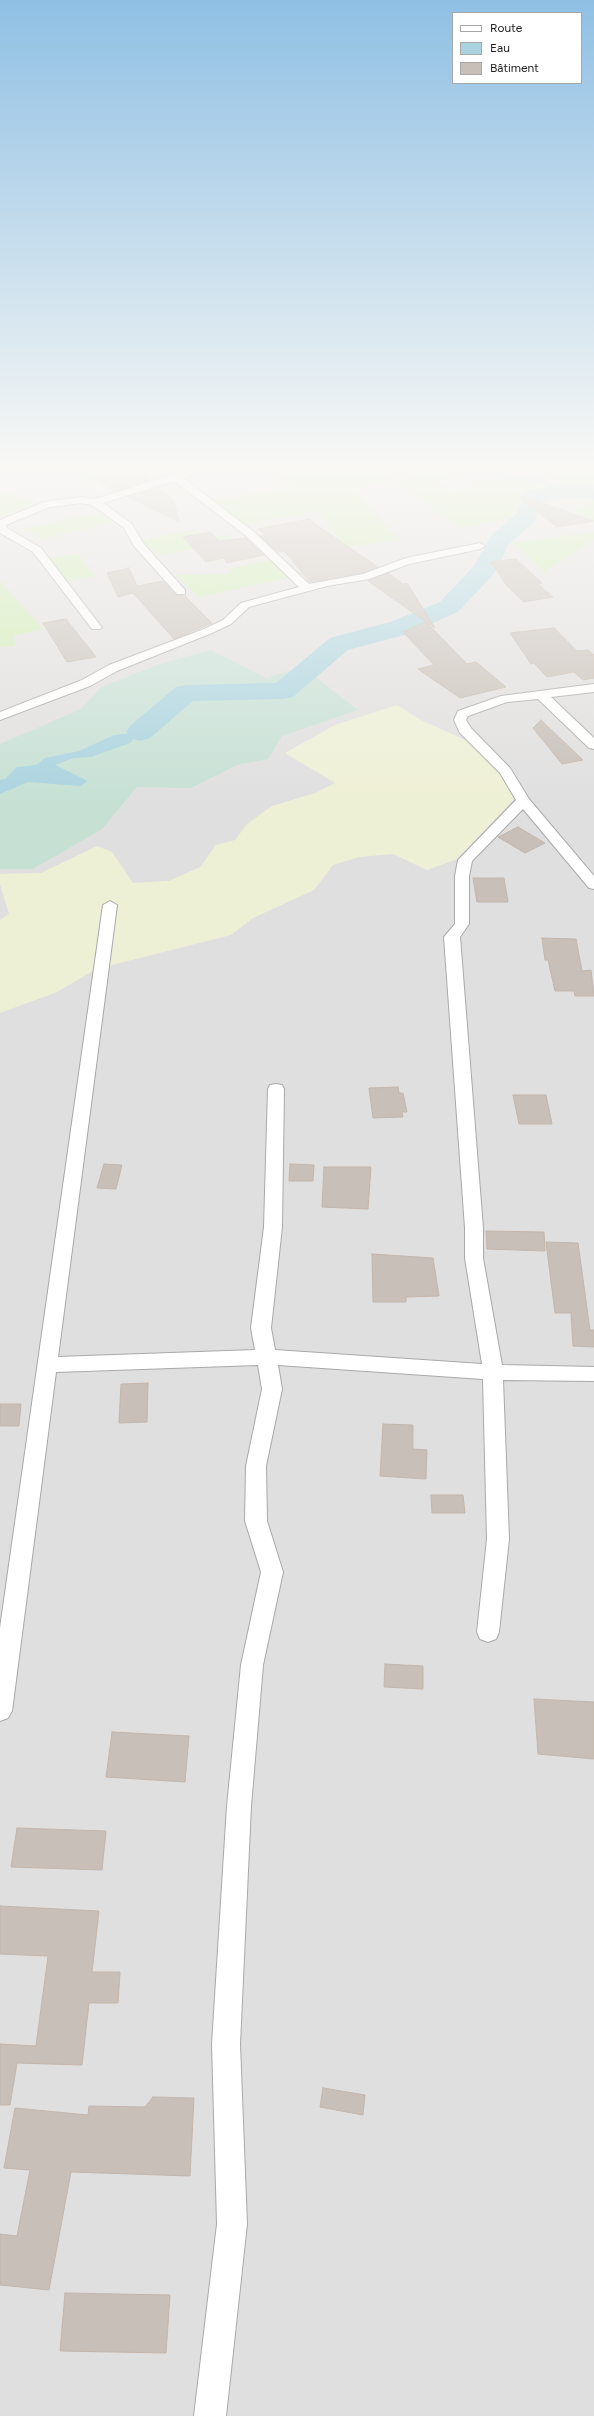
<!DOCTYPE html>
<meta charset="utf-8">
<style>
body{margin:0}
#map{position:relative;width:594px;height:2416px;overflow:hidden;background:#f2efe9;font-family:Figtree,sans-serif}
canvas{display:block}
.legend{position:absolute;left:452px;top:12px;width:130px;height:72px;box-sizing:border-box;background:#fff;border:1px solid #a7a7a7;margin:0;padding:5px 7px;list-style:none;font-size:12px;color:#222}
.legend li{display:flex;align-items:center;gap:8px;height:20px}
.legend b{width:20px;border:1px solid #a7a7a7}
</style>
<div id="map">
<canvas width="594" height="2416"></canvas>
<ul class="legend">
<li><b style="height:5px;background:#fff"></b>Route</li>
<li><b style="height:11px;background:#aad3df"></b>Eau</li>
<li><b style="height:11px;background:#c7bfb8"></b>Bâtiment</li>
</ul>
</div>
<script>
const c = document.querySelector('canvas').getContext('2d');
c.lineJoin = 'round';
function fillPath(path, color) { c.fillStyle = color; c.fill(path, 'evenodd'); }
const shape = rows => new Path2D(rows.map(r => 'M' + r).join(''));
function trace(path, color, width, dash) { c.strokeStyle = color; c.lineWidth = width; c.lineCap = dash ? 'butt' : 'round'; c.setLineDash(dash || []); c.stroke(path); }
fillPath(shape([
 [0,466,594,466,594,2416,0,2416]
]), '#e0dfdf');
fillPath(shape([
 [397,705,421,720,474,744,508,781,514,799,457,859,427,870,393,854,359,857,333,865,314,890,253,918,231,935,96,969,57,992,0,1013,0,920,9,914,0,884,0,874,41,873,97,846,112,852,133,883,169,881,200,867,216,845,235,840,247,824,272,806,315,793,335,783,285,753,335,725]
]), '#eef0d5');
fillPath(shape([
 [83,466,207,466,208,469,134,475,118,473,93,482,69,472],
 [261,466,371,466,399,478,354,489,399,540,345,547,319,511,239,525,216,501,297,485],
 [446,466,454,466,465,474,435,481,452,491,475,485,474,480,531,477,553,493,519,499,510,518,460,528,397,482],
 [541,466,572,466,574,473,594,473,594,491,560,490,554,479,537,476,533,468],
 [0,491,37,502,0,516],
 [594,499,594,521,574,510],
 [100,513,113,522,42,539,23,528],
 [194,530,204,537,227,535,230,540,161,556,140,540],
 [594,532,594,539,545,572,513,543],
 [78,554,95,576,68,581,48,558],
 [273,559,287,578,199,597,175,575,231,574,229,569],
 [0,581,43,629,14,636,15,646,0,647]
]), '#cdebb0');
fillPath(shape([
 [211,650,266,678,292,670,314,676,358,710,282,736,268,759,237,765,191,788,137,787,102,829,33,869,0,869,0,744,81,709,101,687,160,664]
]), '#c6e0d4');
fillPath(shape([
 [140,732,130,743,91,757,73,758,55,765,88,781,80,786,28,782,0,794,0,780,5,779,17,767,36,765,45,758,79,751,114,735]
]), '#aad3df');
trace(shape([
 [466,466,477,472,543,482,562,491]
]), '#aad3df', 4.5);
fillPath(shape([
 [583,483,594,485,594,499,562,498,542,502,536,520,509,544,494,574,458,612,408,634,348,650,293,697,283,699,193,701,150,738,140,741,130,738,126,732,130,726,176,687,186,685,276,683,330,638,390,622,440,602,474,566,491,536,517,513,524,492,562,484,583,483]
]), '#aad3df');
const building = shape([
 [120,475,130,479,146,476,150,480,116,491,97,482,120,475],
 [158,487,174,501,179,522,128,497,158,487],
 [522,496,594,521,557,527,520,499,522,496],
 [309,519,321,528,378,567,363,573,310,582,284,551,278,552,260,536,266,535,258,529,309,519],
 [210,532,219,541,246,538,264,555,227,563,224,558,206,562,183,537,210,532],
 [516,559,542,583,538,584,553,597,524,602,507,586,491,562,516,559],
 [129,568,137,586,163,581,176,595,185,596,212,623,174,639,133,593,118,597,107,573,129,568],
 [388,573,403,584,407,583,435,628,368,581,388,573],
 [66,619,96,657,67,662,43,623,66,619],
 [426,622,467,664,476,662,506,687,460,698,418,669,434,665,403,632,426,622],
 [554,628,577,651,588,650,594,655,594,678,583,680,574,672,547,677,534,663,531,664,510,633,554,628],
 [541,720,583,760,562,764,533,728,541,720],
 [518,827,545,843,525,853,498,837,518,827],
 [473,878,504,878,508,902,477,902,473,878],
 [542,938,576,939,582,971,591,970,594,996,575,996,574,991,555,991,548,960,545,960,542,938],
 [398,1087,399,1093,403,1093,407,1112,402,1112,403,1117,373,1118,369,1088,398,1087],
 [513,1095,546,1095,552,1124,519,1124,513,1095],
 [104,1164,122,1165,116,1189,97,1188,104,1164],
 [290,1164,314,1165,313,1181,289,1181,290,1164],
 [324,1167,371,1167,368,1209,322,1207,324,1167],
 [486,1231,544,1232,545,1251,487,1249,486,1231],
 [546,1242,578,1243,590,1330,594,1330,594,1347,573,1346,571,1313,555,1313,546,1242],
 [372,1254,433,1258,439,1296,406,1297,406,1302,373,1302,372,1254],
 [148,1383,147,1422,119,1423,121,1384,148,1383],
 [0,1404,21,1404,19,1426,0,1426,0,1404],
 [383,1424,413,1425,413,1449,427,1450,426,1479,380,1476,383,1424],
 [431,1495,463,1495,465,1513,432,1513,431,1495],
 [385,1664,423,1666,423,1689,384,1687,385,1664],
 [534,1699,594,1702,594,1759,538,1754,534,1699],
 [112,1732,189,1736,185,1782,106,1777,112,1732],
 [17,1828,106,1831,102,1870,11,1867,17,1828],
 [0,1906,99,1911,92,1972,120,1972,118,2003,89,2003,82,2065,17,2063,10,2105,0,2105,0,2044,36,2046,48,1956,0,1954,0,1906],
 [323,2088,365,2095,363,2115,320,2107,323,2088],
 [153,2097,194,2098,190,2176,71,2172,49,2290,0,2285,0,2234,17,2236,30,2170,4,2168,15,2108,88,2115,89,2106,145,2107,153,2097],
 [65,2293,170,2295,166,2353,60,2351,65,2293]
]);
fillPath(building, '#c7bfb8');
trace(building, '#c4b6ab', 1);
const minor = shape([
 [201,466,217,466,183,478,253,531,309,584,363,574,406,558,480,543,485,546,480,549,409,564,369,579,327,586,249,607,231,624,212,633,117,671,90,686,0,720,0,712,82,680,109,665,204,629,223,620,241,603,299,587,245,535,174,481,103,503,132,524,143,543,185,590,185,594,177,594,134,546,124,528,92,505,81,503,50,507,6,525,7,528,41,548,100,625,102,627,100,629,92,629,33,552,0,533,0,520,44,502,81,497,95,499,201,466],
 [594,684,594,692,551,697,594,738,594,749,589,748,538,699,507,702,468,716,466,720,471,728,510,768,529,799,594,876,594,889,589,888,523,809,472,861,469,876,469,924,460,937,483,1228,483,1258,502,1365,594,1367,594,1381,503,1380,509,1539,499,1632,496,1639,488,1642,480,1639,477,1632,487,1539,483,1379,278,1365,282,1389,266,1466,267,1521,283,1572,263,1665,251,1806,240,2044,247,2224,226,2416,194,2416,217,2224,212,2044,227,1806,241,1665,261,1572,245,1521,246,1466,262,1389,258,1365,56,1372,12,1711,8,1718,0,1721,0,1628,103,905,110,901,117,905,58,1357,255,1350,251,1328,264,1227,268,1089,270,1085,276,1084,282,1085,284,1089,282,1227,271,1328,275,1350,482,1364,465,1258,465,1228,444,937,455,924,455,876,458,860,516,800,500,773,460,733,454,720,458,711,501,696,594,684]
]);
trace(minor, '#a9a9a9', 2);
trace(shape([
 [48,466,68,473]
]), '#fa8072', 1.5, [1, 1]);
fillPath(minor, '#fff');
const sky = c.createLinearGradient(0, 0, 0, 805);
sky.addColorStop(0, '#8fc0e4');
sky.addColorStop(0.58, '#f9f8f5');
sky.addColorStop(1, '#f9f8f500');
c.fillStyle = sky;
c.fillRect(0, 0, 594, 805);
</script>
